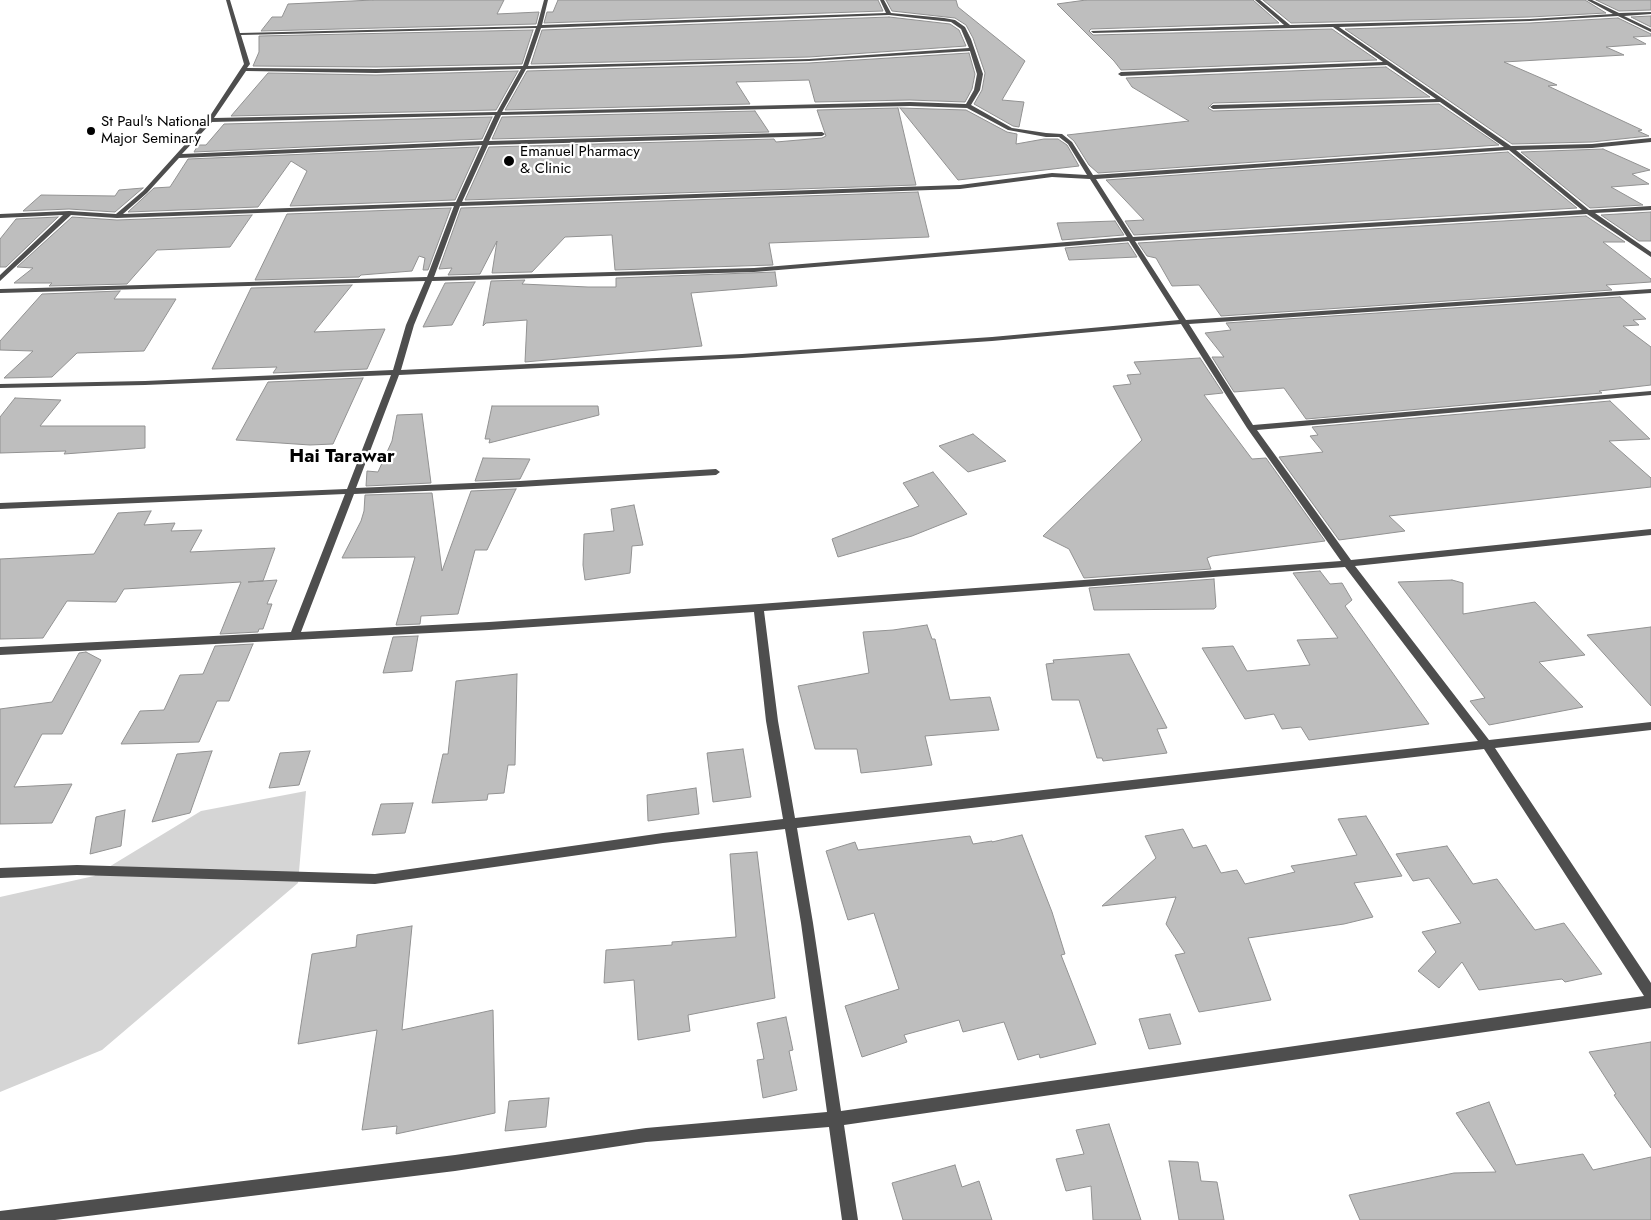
<!DOCTYPE html>
<style>
body{margin:0}
canvas{display:block;background:#fff}
</style>
<canvas width="1651" height="1220"></canvas>
<script>
const c = document.querySelector('canvas').getContext('2d');
c.lineJoin = 'round';
function fillPath(path, color) { c.fillStyle = color; c.fill(path, 'evenodd'); }
const shape = rows => new Path2D(rows.map(r => 'M' + r).join(''));
function trace(path, color, width, dash) { c.strokeStyle = color; c.lineWidth = width; c.lineCap = dash ? 'butt' : 'round'; c.setLineDash(dash || []); c.stroke(path); }
function label(font, color, halo, rows, align = 'center') {
  c.font = font + ' Jost,sans-serif'; c.lineWidth = 4.5; c.setLineDash([]); c.textBaseline = 'middle'; c.strokeStyle = halo; c.fillStyle = color; for (const [text, x, y, turn = 0] of rows) {
    c.save(); c.translate(x, y); c.rotate((+turn || 0) * Math.PI / 180); c.textAlign = isNaN(turn) ? turn : align; if (halo) c.strokeText(text, 0, 0); c.fillText(text, 0, 0); c.restore();
  }
}
fillPath(shape([
 [306,791,298,883,102,1050,0,1092,0,897,94,876,201,811]
]), '#d5d5d5');
const building = shape([
 [373,0,504,0,497,14,539,12,536,24,261,31,272,17,282,17,288,4,373,0],
 [558,0,878,0,883,11,544,23,547,12,553,12,558,0],
 [886,0,956,0,958,7,1025,61,1002,100,1024,102,1019,127,1013,126,974,104,982,90,985,73,973,38,966,25,955,18,892,11,886,0],
 [1086,0,1253,0,1279,23,1091,29,1089,31,1093,35,1332,29,1377,60,1121,70,1114,61,1057,4,1086,0],
 [1263,0,1585,0,1606,13,1530,17,1291,23,1263,0],
 [1596,0,1651,0,1651,10,1619,11,1596,0],
 [1651,16,1651,27,1631,17,1651,16],
 [889,17,950,24,959,30,966,46,809,57,531,64,542,30,889,17],
 [1618,18,1651,34,1651,36,1633,37,1646,44,1606,47,1624,55,1504,62,1557,85,1548,86,1642,130,1638,131,1649,136,1592,142,1512,144,1345,29,1530,23,1618,18],
 [533,30,522,64,376,67,253,66,259,52,259,36,533,30],
 [969,53,975,74,972,89,965,102,910,100,815,102,809,80,736,82,750,104,505,110,527,71,809,63,969,53],
 [1386,67,1430,97,1213,103,1208,108,1213,111,1439,104,1499,145,1098,173,1089,165,1074,141,1067,135,1189,121,1132,87,1126,78,1386,67],
 [518,71,496,110,231,116,268,73,376,75,518,71],
 [898,108,916,185,465,200,489,147,774,139,776,142,822,138,826,136,817,110,898,108],
 [900,108,966,110,1007,132,1017,134,1016,144,1044,139,1058,139,1067,145,1079,166,958,180,900,108],
 [755,111,769,132,492,139,502,117,755,111],
 [492,117,482,139,194,152,198,145,206,145,224,124,492,117],
 [479,147,455,200,290,206,307,171,291,161,258,207,128,212,154,188,170,187,188,159,479,147],
 [1603,149,1650,170,1632,174,1649,184,1611,187,1643,205,1590,208,1521,152,1603,149],
 [1508,152,1577,208,1134,235,1125,221,1144,220,1106,180,1508,152],
 [143,188,115,212,69,209,23,211,41,195,115,196,119,190,143,188],
 [918,192,929,237,769,243,773,265,615,270,612,235,565,237,532,272,492,273,497,241,480,274,448,275,452,268,439,269,461,208,918,192],
 [451,208,428,270,423,270,425,258,419,256,412,271,361,275,359,277,255,280,287,214,451,208],
 [1651,212,1651,241,1639,241,1601,215,1651,212],
 [252,215,230,247,157,250,127,284,49,286,52,283,14,283,33,268,17,267,72,217,117,220,252,215],
 [1586,216,1625,242,1603,242,1651,279,1651,282,1606,285,1612,290,1221,316,1199,285,1172,286,1156,258,1147,256,1138,243,1586,216],
 [58,217,6,267,0,267,0,239,16,219,58,217],
 [1115,221,1124,235,1062,240,1057,223,1115,221],
 [1128,243,1137,257,1069,260,1065,248,1128,243],
 [775,272,777,286,691,293,702,346,525,362,527,320,486,323,483,326,491,281,525,280,522,284,588,287,616,287,616,278,775,272],
 [475,282,452,325,423,327,445,283,475,282],
 [352,285,314,332,385,329,367,369,273,373,277,367,212,369,251,288,352,285],
 [120,291,114,299,176,299,144,351,77,353,52,377,4,378,33,351,0,350,0,341,42,294,120,291],
 [1620,297,1646,319,1633,320,1639,325,1623,326,1651,347,1651,385,1599,391,1602,393,1306,419,1284,388,1234,392,1212,357,1224,357,1205,333,1231,330,1226,323,1620,297],
 [1200,358,1223,393,1204,395,1252,459,1266,458,1325,541,1212,556,1207,558,1211,569,1084,578,1069,549,1043,536,1142,440,1113,386,1131,384,1127,375,1141,374,1134,362,1200,358],
 [363,378,333,444,310,445,236,440,268,382,363,378],
 [15,398,61,400,40,426,145,426,145,448,64,454,66,451,0,453,0,417,15,398],
 [1610,401,1650,439,1609,441,1651,478,1651,487,1389,516,1405,531,1339,540,1279,457,1323,452,1310,436,1318,435,1312,427,1610,401],
 [492,406,598,406,599,415,489,443,490,439,485,439,492,406],
 [422,414,431,483,366,486,367,471,378,472,392,441,397,415,422,414],
 [973,434,1006,461,968,472,939,446,973,434],
 [483,458,530,459,520,479,475,481,483,458],
 [933,472,967,514,912,536,838,557,832,539,919,506,903,483,933,472],
 [516,489,487,550,475,550,458,614,421,616,420,624,396,625,415,557,342,558,361,521,364,511,365,495,432,493,442,571,471,491,516,489],
 [634,505,643,545,632,546,630,573,585,580,583,565,584,534,614,531,611,509,634,505],
 [151,511,144,525,175,523,171,531,202,530,190,552,275,548,263,581,248,582,277,580,267,604,272,604,263,629,259,629,258,632,220,634,241,582,124,589,116,602,67,601,43,638,0,639,0,559,94,554,118,513,151,511],
 [1320,571,1330,584,1342,583,1352,600,1345,606,1429,724,1309,740,1301,727,1282,729,1274,714,1245,719,1202,648,1233,646,1247,671,1310,665,1297,640,1338,638,1293,573,1320,571],
 [1214,579,1216,607,1214,609,1094,610,1089,588,1214,579],
 [1452,580,1463,583,1463,614,1535,602,1585,655,1539,662,1583,707,1489,725,1470,701,1485,698,1398,582,1452,580],
 [927,625,932,639,935,639,950,700,990,697,999,730,925,736,932,765,899,769,861,773,857,749,815,749,798,686,869,673,863,632,893,630,927,625],
 [1651,627,1651,706,1587,635,1651,627],
 [418,636,412,671,383,673,393,637,418,636],
 [253,644,229,701,217,701,199,742,121,744,140,711,164,710,180,675,203,674,215,646,253,644],
 [86,652,101,660,62,734,42,734,14,787,72,784,52,823,0,824,0,709,52,702,79,653,86,652],
 [1129,654,1167,728,1157,729,1167,753,1103,761,1102,758,1097,758,1079,700,1052,700,1046,664,1054,663,1053,660,1129,654],
 [517,674,515,765,508,765,504,793,488,794,487,800,432,803,443,754,448,754,456,681,517,674],
 [743,749,751,797,713,802,707,753,743,749],
 [212,751,190,813,152,822,177,754,212,751],
 [310,751,299,785,269,788,280,753,310,751],
 [696,788,699,814,648,821,647,795,696,788],
 [413,803,405,833,372,835,381,804,413,803],
 [125,810,121,846,90,854,96,817,125,810],
 [1366,816,1402,876,1354,883,1373,917,1344,924,1248,938,1271,1000,1199,1012,1175,955,1185,953,1166,924,1176,897,1102,906,1156,858,1145,836,1183,829,1193,848,1206,845,1221,873,1237,870,1245,884,1295,872,1291,866,1357,855,1338,819,1366,816],
 [1022,835,1052,912,1065,954,1061,955,1096,1044,1040,1058,1039,1054,1018,1060,1004,1022,963,1032,959,1020,904,1035,907,1042,862,1057,845,1006,899,989,874,913,848,920,826,851,855,842,858,850,970,836,973,844,992,841,992,842,1022,835],
 [1447,846,1473,884,1497,879,1535,930,1564,923,1602,974,1565,982,1562,979,1479,990,1462,962,1439,988,1418,971,1436,952,1422,932,1461,923,1429,878,1413,881,1396,854,1447,846],
 [757,852,775,998,688,1015,690,1031,638,1040,634,980,604,983,606,950,672,945,672,942,736,937,730,854,757,852],
 [412,926,402,1030,493,1010,495,1113,396,1134,397,1126,362,1130,377,1030,298,1044,312,954,356,947,357,935,412,926],
 [1170,1014,1181,1044,1149,1049,1139,1019,1170,1014],
 [786,1017,793,1050,789,1051,797,1090,763,1098,757,1060,764,1059,757,1023,786,1017],
 [1651,1042,1651,1148,1614,1095,1616,1094,1589,1052,1651,1042],
 [549,1098,546,1127,505,1131,509,1101,549,1098],
 [1489,1102,1516,1165,1583,1154,1593,1170,1651,1157,1651,1220,1360,1220,1349,1195,1454,1173,1496,1172,1456,1113,1489,1102],
 [1109,1124,1141,1220,1093,1220,1091,1186,1066,1191,1056,1159,1084,1154,1076,1130,1109,1124],
 [1169,1161,1198,1162,1201,1181,1217,1182,1224,1220,1179,1220,1169,1161],
 [955,1165,962,1187,979,1181,992,1220,903,1220,892,1183,955,1165]
]);
fillPath(building, '#bebebe');
trace(building, '#929292', 1);
fillPath(shape([
 [226,0,230,0,240,33,537,26,544,0,548,0,542,25,886,13,880,0,884,0,891,13,944,18,955,20,965,27,971,39,983,74,980,90,971,105,1012,128,1046,133,1062,134,1072,142,1093,175,1504,147,1440,102,1213,109,1210,107,1213,105,1436,99,1387,65,1121,76,1118,74,1121,72,1383,62,1333,27,1093,33,1091,31,1284,25,1255,0,1260,0,1290,25,1530,19,1613,14,1587,0,1592,0,1619,13,1651,12,1651,14,1624,16,1651,29,1651,32,1618,16,1530,21,1339,27,1511,146,1592,144,1651,138,1651,142,1592,148,1516,150,1589,210,1651,206,1651,210,1595,213,1651,252,1651,257,1587,214,1135,241,1186,320,1651,289,1651,293,1189,324,1253,425,1651,391,1651,395,1257,430,1351,560,1651,529,1651,535,1355,566,1489,740,1651,722,1651,730,1495,748,1651,983,1651,1008,844,1125,858,1220,842,1220,829,1127,646,1142,455,1171,55,1220,0,1220,0,1211,455,1155,646,1128,827,1112,801,923,785,829,663,843,375,884,77,875,0,878,0,868,77,865,375,874,663,833,783,819,766,721,754,612,489,630,0,655,0,647,291,632,345,494,0,509,0,503,347,489,391,375,145,385,0,388,0,384,145,381,393,370,406,325,425,281,0,293,0,289,427,277,454,206,117,218,71,215,0,281,0,275,63,215,0,218,0,214,69,211,116,214,143,191,208,119,244,64,226,0],
 [889,15,951,22,961,29,969,48,809,59,528,66,541,28,889,15],
 [536,28,523,66,376,69,247,68,250,64,241,35,536,28],
 [970,51,977,74,974,90,966,104,910,102,502,112,526,69,809,61,970,51],
 [521,69,497,112,214,118,246,71,376,73,521,69],
 [910,106,967,108,1008,130,1046,137,1059,137,1068,144,1087,175,1052,173,960,185,462,202,488,145,822,136,825,134,822,132,489,141,501,115,910,106],
 [495,115,483,141,182,154,212,122,495,115],
 [482,145,456,202,123,214,147,193,179,158,482,145],
 [1509,150,1582,210,1133,237,1096,179,1509,150],
 [1052,177,1090,179,1127,237,754,268,434,277,460,206,960,189,1052,177],
 [1129,241,1179,320,992,337,742,354,401,370,414,325,432,281,754,272,1129,241],
 [1181,324,1247,428,1341,561,759,604,489,622,301,632,354,494,520,487,716,475,720,472,716,469,520,481,356,488,399,375,742,358,992,341,1181,324],
 [1345,567,1478,741,795,818,778,721,764,611,1345,567],
 [1484,749,1644,996,841,1111,813,923,797,828,1484,749]
]), '#4e4e4e');
for (const [x, y, r, color] of [
 [91,131,5,"#000"],
 [509,161,6,"#000"]
]) { const dot = new Path2D(); dot.arc(x, y, r, 0, 2 * Math.PI); c.fillStyle = color; c.fill(dot); trace(dot, '#fff', 2); }
label('15px', '#000', '#fff', [
 ["St Paul's National",101,122],
 ["Major Seminary",101,139],
 ["Emanuel Pharmacy",520,152],
 ["& Clinic",520,169]
], 'left');
label('bold 19px', '#000', '#fff', [
 ["Hai Tarawar",342,457]
]);
</script>
